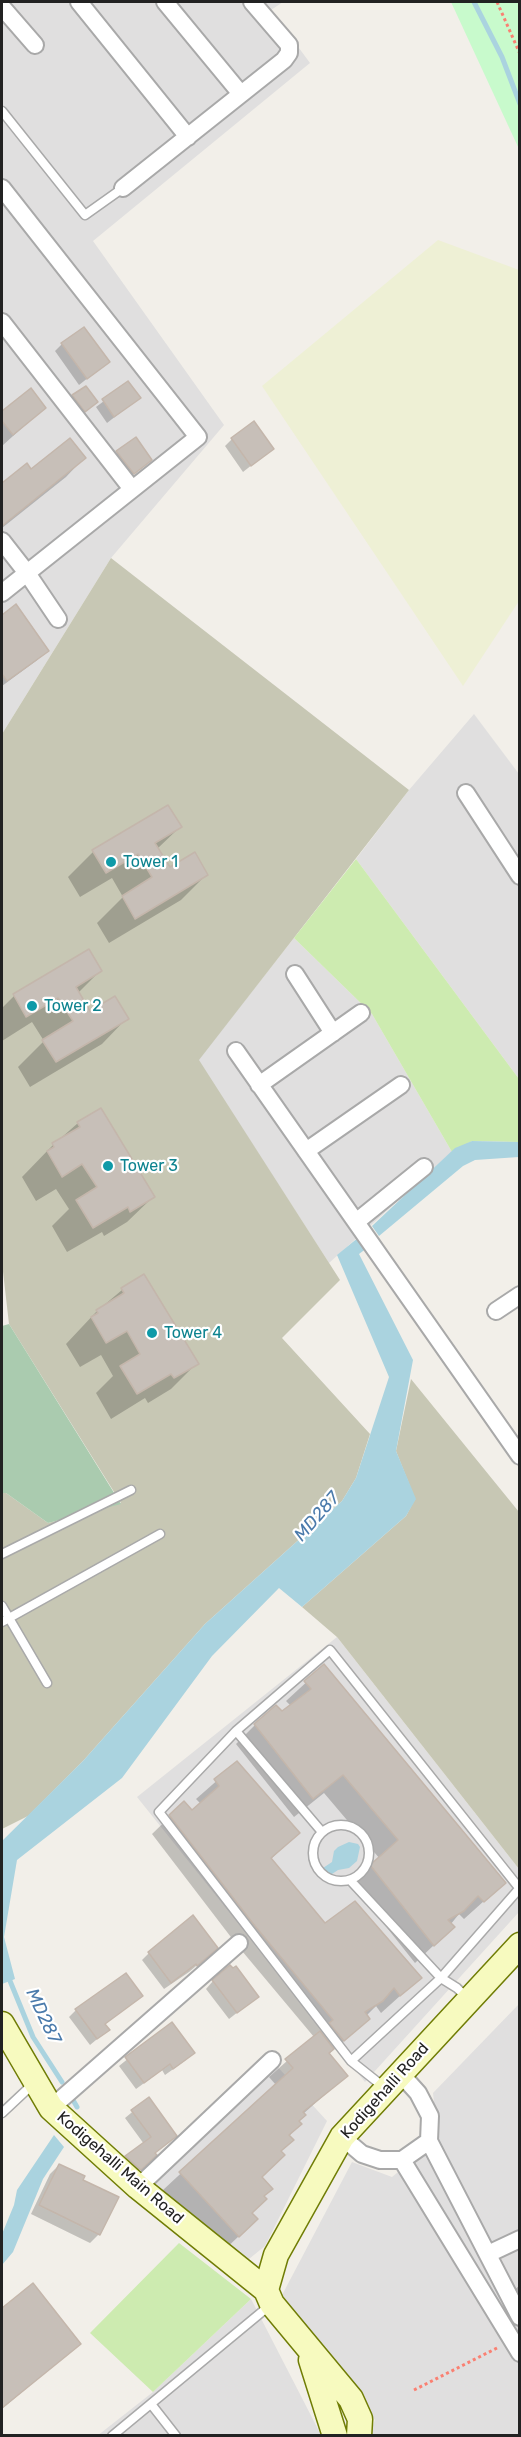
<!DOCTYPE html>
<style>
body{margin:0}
#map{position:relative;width:521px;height:2437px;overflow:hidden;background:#f2efe9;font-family:Rubik,sans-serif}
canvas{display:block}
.frame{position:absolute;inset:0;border:3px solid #222;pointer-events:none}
</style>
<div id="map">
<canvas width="521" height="2437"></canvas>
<div class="frame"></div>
</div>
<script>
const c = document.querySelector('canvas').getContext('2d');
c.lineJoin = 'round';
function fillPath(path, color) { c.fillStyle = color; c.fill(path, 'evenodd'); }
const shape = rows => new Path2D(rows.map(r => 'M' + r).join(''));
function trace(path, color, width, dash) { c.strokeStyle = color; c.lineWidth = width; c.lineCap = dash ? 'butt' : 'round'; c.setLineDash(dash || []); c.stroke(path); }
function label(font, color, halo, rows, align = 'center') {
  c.font = font + ' Rubik,sans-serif'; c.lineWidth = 4.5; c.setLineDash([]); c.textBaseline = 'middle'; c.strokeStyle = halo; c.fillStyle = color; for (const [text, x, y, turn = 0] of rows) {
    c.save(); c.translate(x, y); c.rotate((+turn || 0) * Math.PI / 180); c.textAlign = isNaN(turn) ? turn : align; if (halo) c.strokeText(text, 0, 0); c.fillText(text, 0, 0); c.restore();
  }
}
fillPath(shape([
 [2,2,283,2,271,10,310,63,93,241,224,425,111,558,2,734],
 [474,714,519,774,519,1079,356,859,409,790],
 [294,938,372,1014,452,1152,329,1263,198,1060],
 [337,1637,519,1869,519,1912,365,2082,137,1797],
 [519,2004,519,2435,369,2435,375,2420,280,2299,352,2162,392,2177,438,2139,433,2093],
 [276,2065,327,2121,265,2246,244,2263,154,2182],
 [251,2299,321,2435,97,2436,153,2392]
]), '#e0dfdf');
fillPath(shape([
 [111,558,409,790,199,1060,340,1280,282,1338,370,1434,356,1478,342,1501,205,1624,83,1761,28,1816,2,1829,2,1493,6,1493,48,1523,121,1503,9,1324,2,1263,2,734],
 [411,1379,519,1512,519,1869,337,1637,302,1607,406,1516,415,1499,396,1451]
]), '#c7c7b4');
fillPath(shape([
 [438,240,519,270,519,601,463,686,262,386]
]), '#eef0d5');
fillPath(shape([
 [356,859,519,1079,519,1142,472,1141,452,1152,372,1014,294,938],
 [179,2243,251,2299,153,2392,90,2333]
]), '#cdebb0');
fillPath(shape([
 [9,1324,121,1504,48,1523,6,1493,2,1493,2,1326]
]), '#aacbaf');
fillPath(shape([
 [451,2,519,2,519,149]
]), '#c8facc');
fillPath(shape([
 [472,1141,519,1142,519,1157,475,1160,463,1166,379,1236,372,1226,455,1148],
 [359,1237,367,1248,359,1254,413,1360,396,1451,416,1499,406,1516,302,1607,279,1588,212,1656,122,1778,17,1860,4,1937,15,1979,2,1984,3,1840,83,1761,205,1624,342,1501,356,1478,389,1377,337,1255],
 [349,1842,358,1844,360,1847,357,1861,349,1868,338,1870,329,1876,323,1868,332,1862,334,1851,338,1847],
 [54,2135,64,2147,43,2179,13,2252,2,2265,2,2234,14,2205,17,2190]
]), '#aad3df');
fillPath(shape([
 [62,344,108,362,79,385,55,351],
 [128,383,139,398,107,423,96,407],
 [31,390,44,408,2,446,2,413],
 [73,397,96,402,77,418,66,404],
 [136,439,150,460,126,480,110,459],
 [232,439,272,449,243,472,225,446],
 [84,458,66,477,2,528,2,484,26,465,30,471],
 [16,607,47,651,36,661,2,686,2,617],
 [180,827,157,849,169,869,207,874,181,900,109,943,97,923,123,897,112,878,80,897,68,877,93,852],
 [88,951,100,971,78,993,90,1013,127,1018,102,1044,30,1087,18,1067,44,1041,32,1022,2,1041,2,1008,14,996],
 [78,1123,153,1197,127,1222,104,1236,102,1232,67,1252,52,1226,69,1209,56,1189,36,1201,22,1177,53,1145],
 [144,1276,197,1363,171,1389,148,1403,145,1398,111,1419,96,1393,113,1376,101,1355,80,1367,66,1344,97,1311,122,1290],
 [324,1666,504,1883,464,1919,459,1914,434,1945,415,1963,353,1885,380,1859,324,1793,294,1817,236,1744,255,1725,282,1713,291,1706,286,1701],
 [237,1763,298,1833,271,1859,325,1925,420,1978,381,2013,376,2006,366,2016,368,2019,328,2055,346,2076,303,2114,280,2152,260,2177,263,2196,239,2236,221,2253,163,2190,276,2085,269,2077,314,2037,237,1945,152,1834,184,1803,192,1813,201,1804,196,1799],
 [149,1953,209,1955,189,1972,164,1989,142,1960],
 [213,1981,257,1997,229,2019,206,1989],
 [141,1996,104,2025,108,2030,90,2045,69,2017,76,2010],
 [171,2024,186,2060,165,2075,162,2070,136,2089,119,2066],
 [148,2099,155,2155,133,2176,119,2164,144,2144,125,2118],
 [59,2165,81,2180,99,2234,90,2243,31,2214,50,2174],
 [33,2285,79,2344,2,2409,2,2310],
 [520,2285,520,2319,510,2294]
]), '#0003');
trace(shape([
 [474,2,502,57,520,104],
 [8,1976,33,2037,62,2082],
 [73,2100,77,2107]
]), '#aad3df', 5);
const building = shape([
 [84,327,110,362,87,379,61,343,84,327],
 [128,381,141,398,114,417,102,399,128,381],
 [86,386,98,402,85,412,72,395,86,386],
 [31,388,46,408,13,435,2,421,2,411,31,388],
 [254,421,274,449,251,466,231,438,254,421],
 [136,437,152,460,134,474,116,451,136,437],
 [70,438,86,458,2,526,2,483,27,463,31,469,70,438],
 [16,604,49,651,7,681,2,674,2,615,16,604],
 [168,805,182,827,155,843,170,867,195,852,208,875,135,919,122,896,152,877,138,854,106,873,92,850,168,805],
 [89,949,102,971,76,987,90,1011,115,996,129,1019,56,1062,42,1040,73,1021,58,998,26,1017,13,994,89,949],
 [101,1108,155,1197,130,1212,128,1207,93,1228,76,1200,97,1187,82,1164,62,1177,47,1151,54,1147,52,1143,80,1127,77,1122,101,1108],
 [144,1274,199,1364,174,1378,171,1374,137,1394,120,1366,140,1354,127,1331,106,1343,91,1317,98,1313,96,1310,124,1293,121,1288,144,1274],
 [324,1664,506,1883,484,1902,478,1896,464,1911,448,1920,455,1927,434,1946,370,1865,398,1840,343,1775,313,1799,254,1724,276,1705,282,1711,311,1689,304,1681,324,1664],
 [237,1761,300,1833,271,1858,325,1923,355,1901,422,1978,400,1996,394,1988,383,2001,365,2012,370,2019,344,2041,329,2023,333,2020,255,1926,169,1815,184,1801,192,1810,219,1786,214,1779,237,1761],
 [193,1915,218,1948,197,1966,196,1964,171,1983,148,1952,193,1915],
 [230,1965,233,1968,236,1966,259,1997,237,2013,212,1980,230,1965],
 [126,1973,143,1996,105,2024,110,2030,97,2039,75,2009,126,1973],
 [172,2022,195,2053,173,2069,170,2064,144,2083,125,2057,172,2022],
 [320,2031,334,2049,329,2053,348,2076,303,2112,306,2115,299,2121,302,2124,289,2135,294,2140,281,2151,285,2155,262,2177,273,2189,264,2196,267,2199,252,2213,258,2219,239,2237,179,2172,293,2068,285,2059,320,2031],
 [149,2097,177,2136,155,2153,157,2155,141,2170,125,2156,151,2137,131,2110,149,2097],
 [59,2164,85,2176,83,2180,119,2197,100,2235,39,2205,59,2164],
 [33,2283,81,2344,2,2408,2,2308,33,2283]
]);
fillPath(building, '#c7bfb8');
trace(building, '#c4b6ab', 1.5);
const lane = shape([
 [2,111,85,215,123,188],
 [2,1554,131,1490],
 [2,1606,47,1683],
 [2,1622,160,1534],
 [236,1731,322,1832],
 '313 1853a28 28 0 1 1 56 0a28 28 0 1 1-56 0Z',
 [350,1880,441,1978,457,1988,469,2000],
 [351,2061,441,1978,519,1889],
 [385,2088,351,2061,159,1812,236,1731,330,1650,520,1889],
 [2,2113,34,2083],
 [151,2404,176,2436],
 [112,2436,269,2306]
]);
const street = shape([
 [79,2,188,137],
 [165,2,241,94],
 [2,7,35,45],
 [2,188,198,437,27,573,58,619],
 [123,188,284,60,289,53,289,45,252,2],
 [2,322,132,489],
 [2,541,27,573,2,593],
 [466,793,520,876],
 [295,974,333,1033],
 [236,1051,520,1456],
 [259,1085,361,1013],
 [306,1151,401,1085],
 [356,1222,424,1167],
 [496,1311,520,1295],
 [400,2073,418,2093,430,2116,429,2141,520,2317],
 [51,2108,239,1943],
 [342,2137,362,2154,380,2160,402,2160,429,2141],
 [402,2160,520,2353],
 [138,2187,272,2060],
 [488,2254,520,2239]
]);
const secondary = shape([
 [2,2024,51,2108,138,2187,266,2290,272,2304,351,2399,360,2419,359,2436],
 [266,2290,276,2255,342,2137,520,1945],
 [311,2360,335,2436]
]);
trace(lane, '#a9a9a9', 11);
trace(street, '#a9a9a9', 20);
trace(secondary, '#707d05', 27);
trace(shape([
 [497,2,520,54],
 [414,2390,497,2348]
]), '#fa8072', 3, [3, 3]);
trace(lane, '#fff', 8);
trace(street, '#fff', 16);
trace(secondary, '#f7fabf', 24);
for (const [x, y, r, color] of [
 [111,862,6,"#0f9aa8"],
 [32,1006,6,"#0f9aa8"],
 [108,1166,6,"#0f9aa8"],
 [152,1333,6,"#0f9aa8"]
]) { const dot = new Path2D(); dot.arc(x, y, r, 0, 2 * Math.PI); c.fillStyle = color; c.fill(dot); trace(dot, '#fff', 2); }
label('16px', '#0d838f', '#fff', [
 ["Tower 1",123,862],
 ["Tower 2",44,1006],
 ["Tower 3",120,1166],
 ["Tower 4",164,1333]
], 'left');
label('16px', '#222', '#fff', [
 ["Kodigehalli Road",385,2091,-48],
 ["Kodigehalli Main Road",120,2168,41]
]);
label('italic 18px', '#4a7aab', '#fff', [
 ["MD287",317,1517,-49],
 ["MD287",43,2016,65]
]);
</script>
